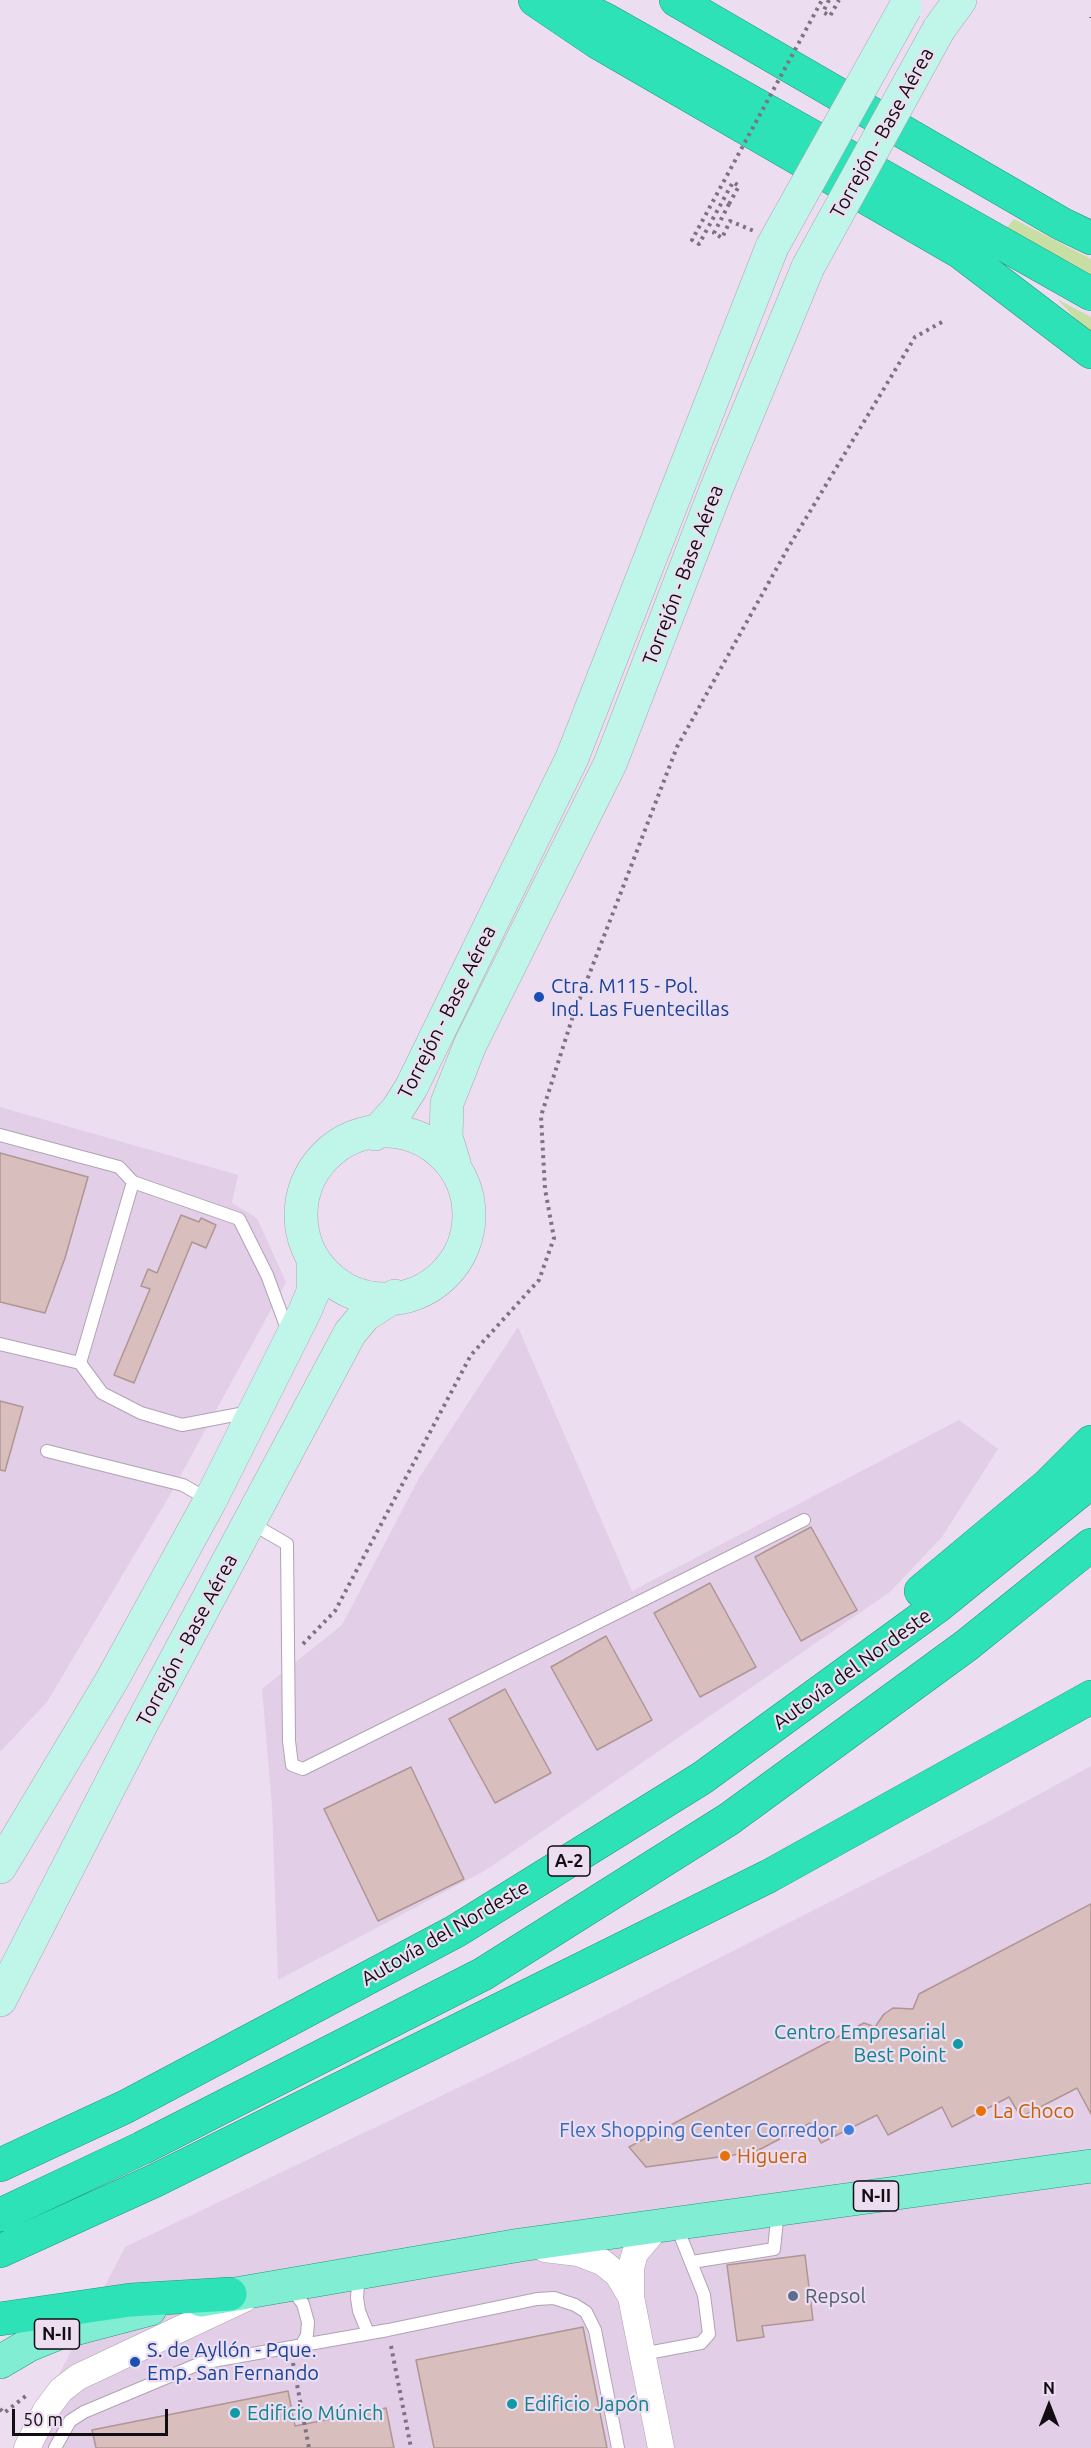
<!DOCTYPE html>
<meta charset="utf-8">
<style>
body{margin:0}
#map{position:relative;width:1091px;height:2448px;overflow:hidden;background:#edddf0;font-family:Ubuntu,sans-serif}
canvas{display:block}
.north{position:absolute;left:1019px;top:2376px;width:60px;height:60px;-webkit-text-stroke:4px #edddf0;paint-order:stroke;rotate:0deg;font-size:16px;font-weight:700;line-height:24px;text-align:center;color:#120d13}
.north::after{content:'';display:block;margin:auto;width:21px;height:27px;background:#120d13;clip-path:polygon(50% 0,100% 100%,50% 72%,0 100%)}
.scale{position:absolute;left:12px;top:2409px;width:156px;height:27px;box-sizing:border-box;border:3px solid #120d13;border-top:0;padding-left:8px;font-size:18px;line-height:21px;white-space:nowrap;color:#120d13;-webkit-text-stroke:4px #edddf0;paint-order:stroke}
</style>
<div id="map">
<canvas width="1091" height="2448"></canvas>
<div class="north">N</div>
<div class="scale">50 m</div>
</div>
<script>
const c = document.querySelector('canvas').getContext('2d');
c.lineJoin = 'round';
function fillPath(path, color) { c.fillStyle = color; c.fill(path, 'evenodd'); }
const shape = rows => new Path2D(rows.map(r => 'M' + r).join(''));
function trace(path, color, width, dash) { c.strokeStyle = color; c.lineWidth = width; c.lineCap = dash ? 'butt' : 'round'; c.setLineDash(dash || []); c.stroke(path); }
function label(font, color, halo, rows, align = 'center') {
  c.font = font + ' Ubuntu,sans-serif'; c.lineWidth = 4.5; c.setLineDash([]); c.textBaseline = 'middle'; c.strokeStyle = halo; c.fillStyle = color; for (const [text, x, y, turn = 0] of rows) {
    c.save(); c.translate(x, y); c.rotate((+turn || 0) * Math.PI / 180); c.textAlign = isNaN(turn) ? turn : align; if (halo) c.strokeText(text, 0, 0); c.fillText(text, 0, 0); c.restore();
  }
}
fillPath(shape([
 [0,1107,238,1175,232,1203,257,1218,286,1282,170,1495,47,1702,0,1752],
 [518,1327,632,1591,959,1420,998,1449,942,1537,890,1592,486,1870,278,1980,272,1806,262,1689,342,1625,419,1478],
 [1091,1766,1091,2448,21,2448,125,2247,535,2051,984,1824]
]), '#e3cee8');
fillPath(shape([
 [1014,219,1091,259,1091,274,1007,228],
 [1057,299,1091,317,1091,335]
]), '#c9dea3');
const building = shape([
 [0,1153,88,1177,65,1258,45,1313,0,1302,0,1153],
 [181,1215,199,1222,201,1218,216,1225,206,1248,192,1242,134,1383,114,1375,150,1289,141,1286,148,1269,157,1273,181,1215],
 [0,1401,23,1407,5,1471,0,1470,0,1401],
 [811,1527,857,1610,801,1641,755,1557,811,1527],
 [710,1583,756,1667,700,1697,654,1613,710,1583],
 [606,1636,652,1720,597,1750,551,1667,606,1636],
 [505,1689,551,1773,495,1803,449,1719,505,1689],
 [411,1767,464,1879,378,1921,324,1809,411,1767],
 [1091,1904,1091,2114,1077,2088,1021,2117,1009,2097,952,2127,942,2107,888,2135,877,2115,821,2143,810,2123,755,2152,690,2161,646,2167,629,2147,864,2023,875,2027,884,2014,893,2008,913,2009,919,1994,1091,1904],
 [805,2255,813,2320,762,2326,764,2337,737,2341,727,2265,805,2255],
 [583,2327,607,2448,434,2448,416,2360,583,2327],
 [288,2391,295,2426,386,2408,394,2448,96,2448,92,2430,288,2391]
]);
fillPath(building, '#d8bebc');
trace(building, '#af9594', 1.5);
const service = shape([
 [0,1135,119,1167,133,1182],
 [0,1344,80,1363],
 [250,1412,182,1425,141,1413,102,1393,80,1363,133,1182,239,1219,267,1275,289,1334],
 [47,1451,183,1485,209,1500],
 [251,1523,287,1544,289,1741,292,1765,303,1769,804,1520],
 [692,2262,774,2249,778,2210],
 [361,2276,358,2284,357,2298,359,2311,368,2333],
 [292,2289,303,2304,308,2322,307,2335,301,2346],
 [642,2354,701,2343,709,2334,704,2295,676,2225],
 [55,2448,70,2421,84,2412,201,2363,388,2330,537,2299,554,2298,575,2305,586,2312,595,2330,618,2448]
]);
const minor = shape([
 [545,2249,578,2253,602,2262,618,2275,631,2297],
 [27,2448,46,2410,61,2390,78,2377,244,2299],
 [661,2448,631,2297,631,2268,635,2253,657,2227,665,2222]
]);
const secondary = shape([
 [939,29,960,0],
 '301 1215a84 84 0 1 1 168 0a84 84 0 1 1-168 0Z',
 [375,1134,397,1110,411,1088,572,758,772,247],
 [454,1163,446,1137,447,1103,470,1045,610,764,717,487,808,267],
 [0,1867,112,1680,210,1501,305,1311,313,1292,313,1263],
 [0,2000,141,1725,350,1333,365,1315,395,1296]
]);
const primary = shape([
 [201,2300,520,2245,1091,2166],
 [0,2362,29,2345,59,2333,150,2309]
]);
const motorway = shape([
 [535,0,597,42,960,252,1091,352],
 [566,0,608,21,1091,294],
 [676,0,1062,224,1091,238],
 [921,1591,1048,1485,1091,1442],
 [0,2165,125,2107,456,1931,702,1778,938,1606,1091,1482],
 [0,2215,142,2148,483,1974,729,1819,967,1645,1091,1545],
 [0,2251,154,2181,769,1876,1091,1697],
 [0,2319,130,2300,230,2294]
]);
trace(service, '#b0a2b4', 14);
trace(minor, '#b0a2b4', 27);
trace(secondary, '#b0a2b4', 34);
trace(primary, '#24977d', 34);
trace(motorway, '#24977d', 34);
trace(shape([
 [829,0,823,12,830,16,839,0],
 [1091,18,1091,17],
 [729,204,714,233,722,238,730,221,754,231],
 [303,1644,335,1611,471,1355,539,1280,554,1238,545,1189,541,1116,572,1019,677,747,788,548,915,337,942,322],
 [391,2346,411,2448],
 [293,2363,309,2448],
 [0,2409,4,2413,27,2395]
]), '#7e7380', 4, [3, 4.5]);
trace(service, '#fff', 12);
trace(minor, '#fff', 26);
trace(secondary, '#c0f6e9', 33);
trace(primary, '#81eed3', 33);
trace(motorway, '#2de2b6', 33);
const secondaryBridge = shape([
 [772,247,905,8],
 [808,267,939,29]
]);
trace(secondaryBridge, '#b0a2b4', 34, []);
trace(shape([
 [729,204,739,186,733,182,699,244,692,240,822,0]
]), '#7e7380', 4, [3, 4.5]);
trace(secondaryBridge, '#c0f6e9', 33);
for (const [x, y, r, color] of [
 [539,997,6,"#1a4fb4"],
 [958,2044,6,"#0f9aa8"],
 [981,2111,6,"#e8710a"],
 [849,2130,6,"#3f7fe0"],
 [725,2156,6,"#e8710a"],
 [793,2296,6,"#5c6f8a"],
 [135,2362,6,"#1a4fb4"],
 [512,2404,6,"#0f9aa8"],
 [235,2413,6,"#0f9aa8"]
]) { const dot = new Path2D(); dot.arc(x, y, r, 0, 2 * Math.PI); c.fillStyle = color; c.fill(dot); trace(dot, '#edddf0', 2); }
for (const [x, y, w] of [
 [569,1861,42],
 [876,2196,45],
 [57,2334,45]
]) { const box = new Path2D(); box.roundRect(x - w / 2, y - 15, w, 30, 4.5); c.fillStyle = '#edddf0'; c.fill(box); trace(box, '#120d13', 1.5); }
label('bold 18px', '#120d13', null, [
 ["A-2",569,1861],
 ["N-II",876,2196],
 ["N-II",57,2334]
]);
label('20px', '#120d13', '#edddf0', [
 ["Torrejón - Base Aérea",882,133,-61],
 ["Torrejón - Base Aérea",683,575,-69],
 ["Torrejón - Base Aérea",447,1012,-63],
 ["Torrejón - Base Aérea",187,1640,-62],
 ["Autovía del Nordeste",852,1669,-36],
 ["Autovía del Nordeste",445,1933,-30]
]);
label('20px', '#164399', '#edddf0', [
 ["Ctra. M115 - Pol.",551,986],
 ["Ind. Las Fuentecillas",551,1009],
 ["S. de Ayllón - Pque.",147,2350],
 ["Emp. San Fernando",147,2373]
], 'left');
label('20px', '#0d838f', '#edddf0', [
 ["Centro Empresarial",946,2032,"right"],
 ["Best Point",946,2055,"right"],
 ["Edificio Japón",524,2404],
 ["Edificio Múnich",247,2413]
], 'left');
label('20px', '#c56008', '#edddf0', [
 ["La Choco",993,2111],
 ["Higuera",737,2156]
], 'left');
label('20px', '#366cbe', '#edddf0', [
 ["Flex Shopping Center Corredor",837,2130]
], 'right');
label('20px', '#4e5e75', '#edddf0', [
 ["Repsol",805,2296]
], 'left');
</script>
